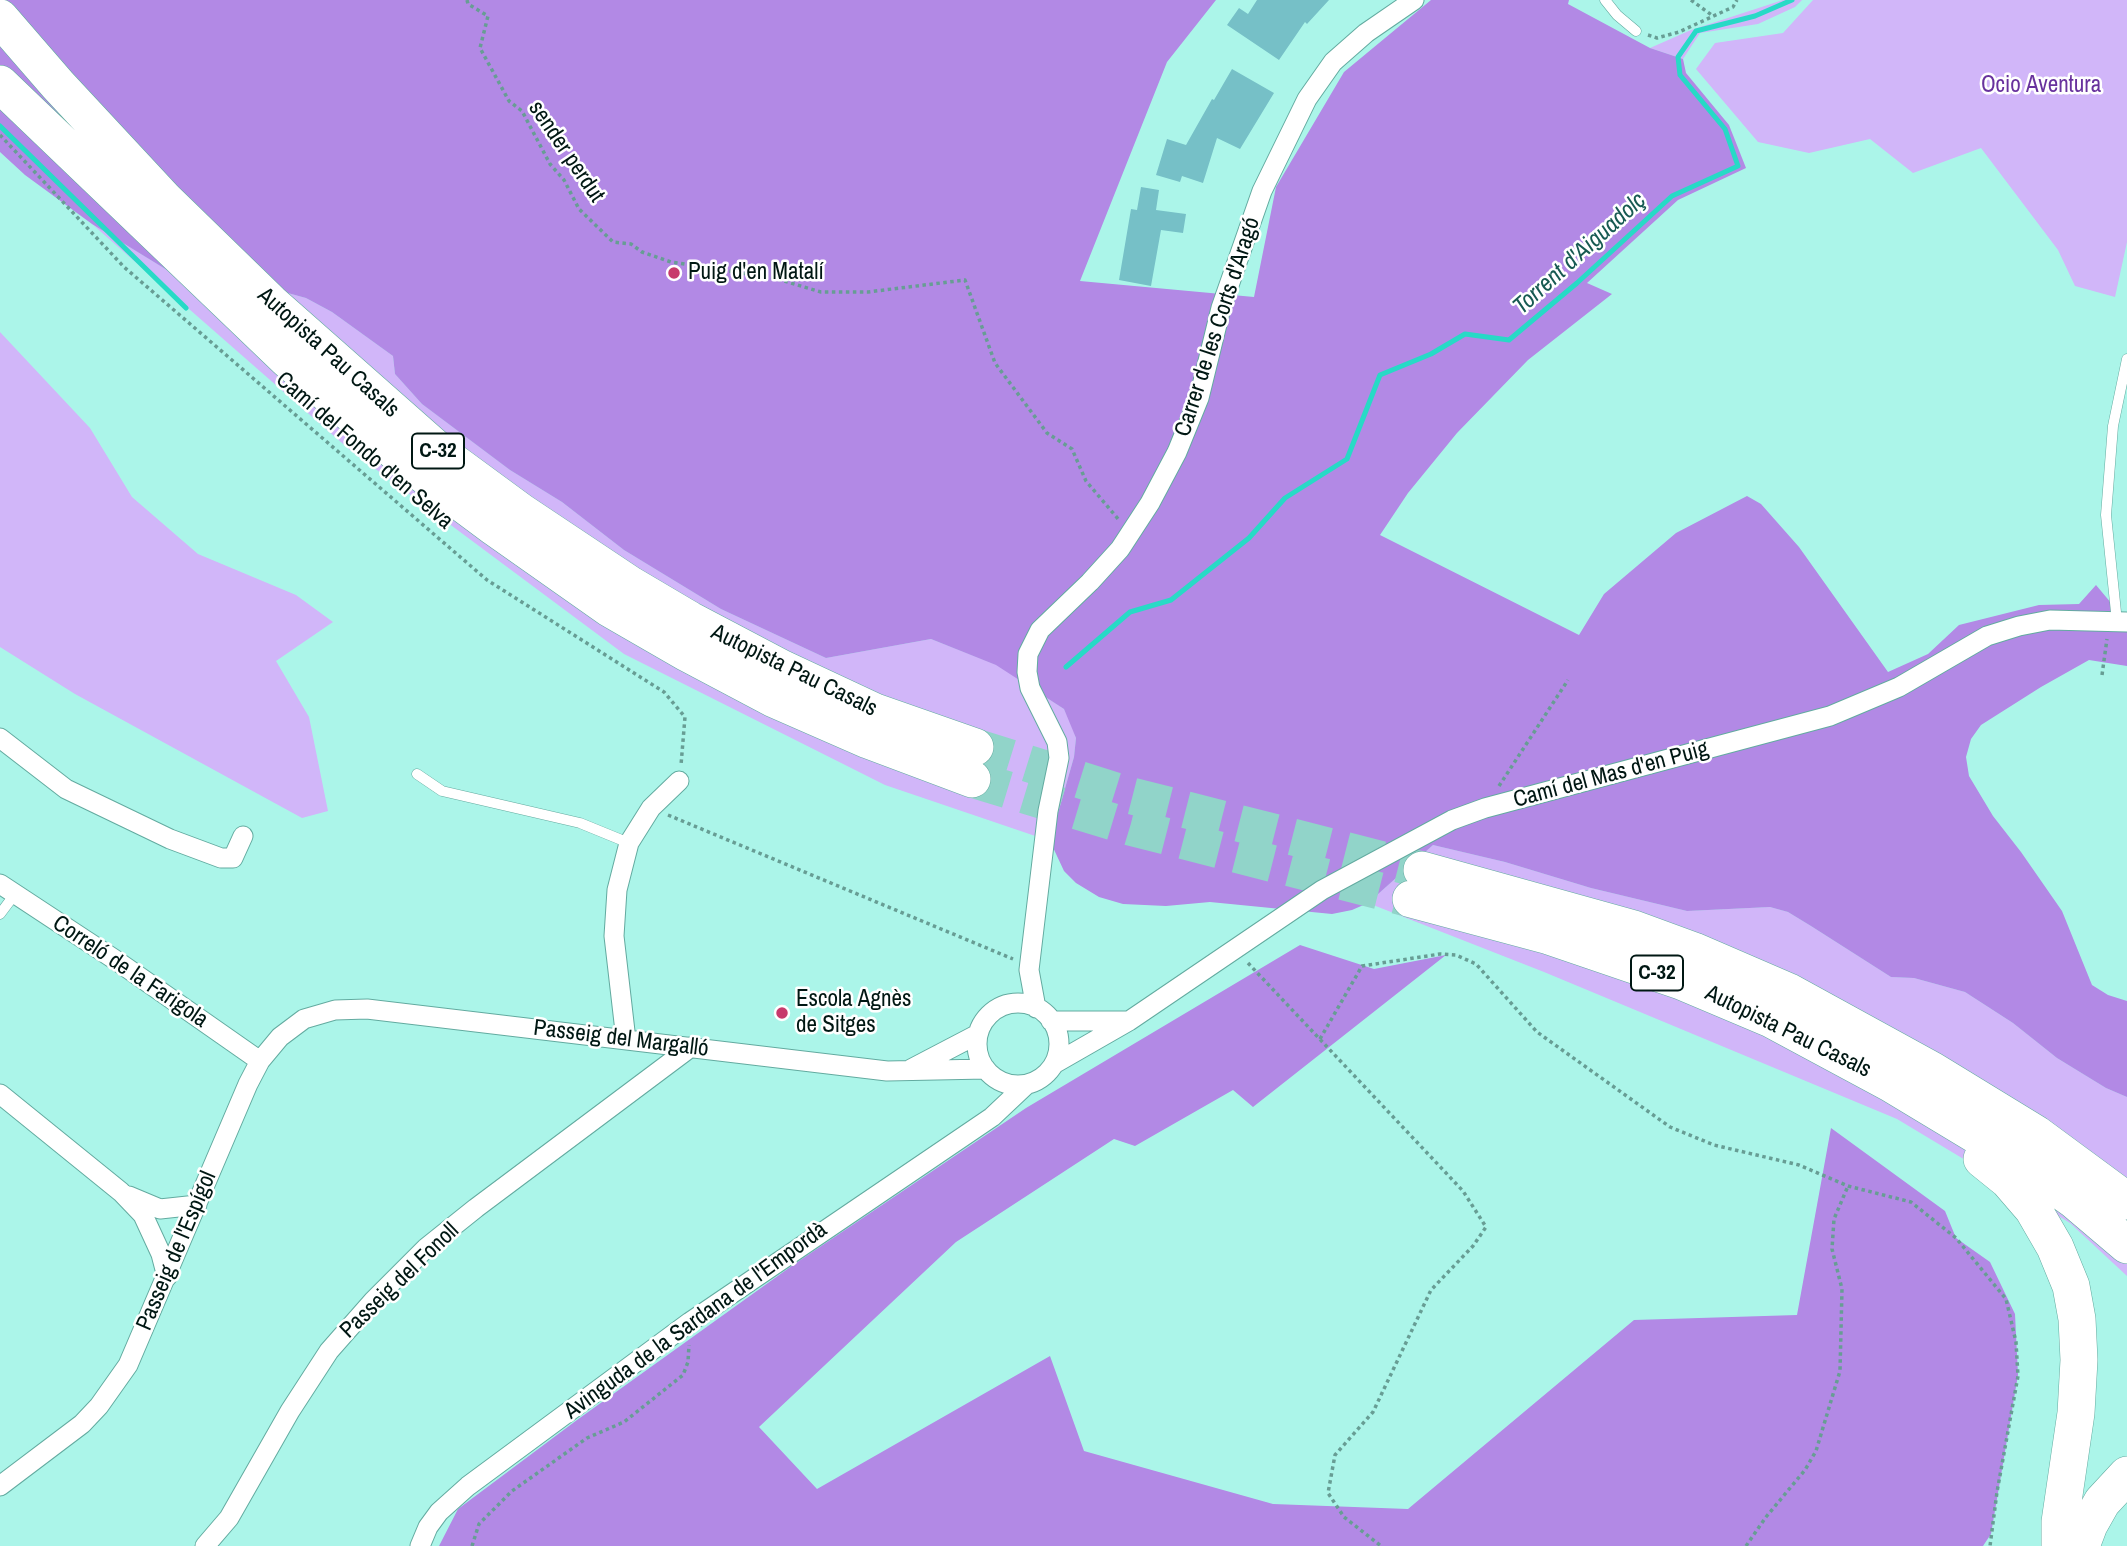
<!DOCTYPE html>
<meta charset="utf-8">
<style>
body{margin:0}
canvas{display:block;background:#abf5e9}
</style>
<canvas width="2127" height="1546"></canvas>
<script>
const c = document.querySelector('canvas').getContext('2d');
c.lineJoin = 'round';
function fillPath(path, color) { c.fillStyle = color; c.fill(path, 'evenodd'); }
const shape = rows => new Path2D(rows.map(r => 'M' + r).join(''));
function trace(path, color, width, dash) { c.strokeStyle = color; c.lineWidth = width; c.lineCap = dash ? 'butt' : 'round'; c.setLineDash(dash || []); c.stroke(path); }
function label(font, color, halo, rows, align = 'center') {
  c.font = font + ' "Archivo Narrow",sans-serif'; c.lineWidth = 5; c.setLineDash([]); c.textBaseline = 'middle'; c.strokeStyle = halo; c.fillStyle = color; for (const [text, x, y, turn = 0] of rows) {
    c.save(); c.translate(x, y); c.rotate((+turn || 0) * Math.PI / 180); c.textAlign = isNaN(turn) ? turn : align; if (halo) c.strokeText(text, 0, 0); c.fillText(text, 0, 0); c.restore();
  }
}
fillPath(shape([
 [1783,0,1802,0,1795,7,1758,24,1700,33,1683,59,1650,48,1691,30],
 [1813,0,2127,0,2127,242,2115,297,2075,286,2058,250,1981,148,1913,173,1870,139,1809,153,1758,142,1696,69,1715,43,1783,33],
 [92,224,180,278,266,287,306,298,332,312,393,356,395,374,422,404,510,470,562,502,624,550,721,609,826,658,931,639,997,665,1064,709,1071,723,1076,738,1074,757,1050,841,885,785,624,654,350,450],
 [0,332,90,428,132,497,198,554,296,595,333,622,276,661,309,717,328,811,302,818,75,694,0,647],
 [1433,845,1505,862,1591,888,1687,911,1770,907,1788,912,1811,926,1891,977,1914,978,1965,992,2013,1023,2057,1058,2106,1088,2127,1097,2127,1276,2070,1223,1897,1119,1544,972,1368,903]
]), '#d1b6f9');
fillPath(shape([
 [0,0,1216,0,1167,62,1080,281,1254,297,1276,187,1344,72,1431,0,1569,0,1568,4,1650,48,1683,59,1686,73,1729,125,1746,168,1678,200,1587,283,1612,294,1528,360,1457,433,1408,493,1380,535,1579,635,1604,594,1676,533,1747,496,1761,504,1799,547,1888,672,1928,654,1959,625,2039,605,2079,604,2096,585,2127,622,2127,666,2089,660,2041,687,1981,725,1971,739,1966,757,1969,776,1993,816,2021,852,2062,911,2092,985,2108,995,2127,1001,2127,1097,2106,1088,2057,1058,2013,1023,1965,992,1914,978,1891,977,1811,926,1788,912,1770,907,1687,911,1591,888,1505,862,1433,845,1368,903,1352,910,1332,914,1210,902,1166,906,1123,904,1099,897,1076,883,1064,871,1050,841,1074,757,1076,738,1064,709,996,665,931,639,826,658,721,609,624,550,562,502,510,470,422,404,395,374,393,356,332,312,306,298,266,287,180,278,92,224,25,175,0,152],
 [1300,945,1374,969,1446,955,1253,1107,1233,1090,1135,1146,1114,1139,956,1242,759,1427,817,1489,1050,1356,1084,1451,1273,1504,1408,1509,1634,1320,1797,1315,1831,1128,1945,1211,1956,1238,1990,1262,2015,1314,2018,1375,1991,1534,1983,1546,439,1546,458,1509,577,1420,793,1265,1026,1108]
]), '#b289e5');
trace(shape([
 [0,126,186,308],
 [1066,667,1130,612,1171,600,1249,538,1285,498,1347,459,1380,375,1431,354,1465,334,1509,340,1577,283,1672,196,1738,166,1725,129,1680,75,1678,57,1696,31,1755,16,1792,0]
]), '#27dac6', 5);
fillPath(shape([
 [1257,0,1329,0,1307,24,1305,22,1279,60,1227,25,1239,8,1248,14],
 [1232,69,1274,93,1240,149,1217,138,1203,183,1182,176,1180,182,1156,175,1167,139,1186,145,1212,99,1214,100],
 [1141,187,1159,190,1156,210,1186,214,1183,233,1161,230,1151,286,1119,280,1131,209,1137,210]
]), '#76c0c7');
trace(shape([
 [975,747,1132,796,1422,870],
 [972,779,1130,827,1411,899]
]), '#91d4c9', 37, [37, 18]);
const lane = shape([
 [1605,0,1617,15,1636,31],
 [2117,622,2106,515,2113,426,2127,359],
 [417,774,442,791,580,823,629,843],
 [0,914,15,894]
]);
const street = shape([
 [0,738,66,789,170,839,221,858,233,858,243,836],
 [0,884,117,961,260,1061],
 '977 1044a41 41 0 1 1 82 0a41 41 0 1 1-82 0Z',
 [1036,1008,1029,970,1048,811,1059,758,1057,742,1030,688,1027,672,1028,654,1040,630,1090,582,1120,549,1150,503,1177,452,1199,398,1221,308,1262,191,1307,99,1333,62,1366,33,1414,0],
 [1051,1021,1128,1021],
 [626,1040,614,936,617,890,629,843,651,808,679,781],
 [1054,1064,1129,1021,1322,890,1452,820,1485,808,1830,716,1899,687,1987,636,2019,626,2050,620,2127,622],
 [911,1069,978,1034],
 [0,1094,121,1192,143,1215,161,1254,167,1277],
 [129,1196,160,1209,197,1205],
 [0,1486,82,1424,99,1406,128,1365,248,1084,260,1061,280,1037,304,1019,335,1010,367,1009,887,1071,986,1069],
 [205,1546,229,1518,290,1411,329,1351,373,1301,426,1248,476,1208,691,1047],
 [420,1546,428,1527,439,1512,468,1486,690,1322,992,1117,1027,1084]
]);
const highway = shape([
 [0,18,58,85,165,200,271,303,442,454,521,512,629,584,690,620,783,669,875,712,975,747],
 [0,84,287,359,412,466,494,527,609,608,687,653,772,698,868,740,972,779],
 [1422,870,1634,929,1694,951,1789,992,1933,1071,2036,1134,2127,1201],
 [1411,899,1549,936,1681,981,1771,1019,1890,1083,2016,1159,2074,1200,2127,1245],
 [1982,1159,2008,1180,2033,1209,2055,1247,2071,1286,2077,1319,2079,1360,2076,1413,2060,1522,2060,1546],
 [2081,1546,2089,1525,2102,1502,2127,1475]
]);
trace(lane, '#63aba0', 11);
trace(street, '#63aba0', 21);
trace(highway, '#63aba0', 38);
trace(shape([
 [467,0,468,4,488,16,480,48,509,101,522,111,550,164,564,180,579,209,613,242,631,244,642,252,671,262,774,278,821,292,868,292,965,280,995,363,1047,433,1072,449,1086,481,1119,520],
 [1691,0,1713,16],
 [1648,35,1657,38,1679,32,1733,7,1737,0],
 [0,135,124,267,487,580,664,692,685,717,681,765],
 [2102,675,2107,639],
 [1499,786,1568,680],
 [668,815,1013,959],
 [1248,963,1463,1191,1486,1227,1473,1246,1431,1290,1373,1412,1335,1455,1328,1493,1344,1517,1381,1546],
 [1320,1039,1362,966,1440,954,1456,955,1476,964,1537,1032,1670,1127,1714,1145,1799,1165,1848,1186,1911,1202,1956,1238,2006,1299,2016,1342,2018,1376,1997,1492,1990,1546],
 [472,1546,479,1524,512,1491,587,1438,624,1422,683,1375,688,1362,689,1345],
 [1746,1546,1766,1517,1805,1470,1816,1451,1840,1371,1842,1289,1832,1249,1834,1219,1848,1186]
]), '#679d94', 3.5, [3.5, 3.5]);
trace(lane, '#fff', 10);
trace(street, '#fff', 19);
trace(highway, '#fff', 37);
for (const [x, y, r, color] of [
 [674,273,7,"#c73a6c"],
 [782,1013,7,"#c73a6c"]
]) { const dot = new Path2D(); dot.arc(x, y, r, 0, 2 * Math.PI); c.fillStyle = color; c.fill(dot); trace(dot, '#fff', 2.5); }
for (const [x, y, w] of [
 [438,451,52],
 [1657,973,52]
]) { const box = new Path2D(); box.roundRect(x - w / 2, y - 17.5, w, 35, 5); c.fillStyle = '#fff'; c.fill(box); trace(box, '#001713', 2); }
label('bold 21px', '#001713', null, [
 ["C-32",438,451],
 ["C-32",1657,973]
]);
label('23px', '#68329d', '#fff', [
 ["Ocio Aventura",2041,86]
]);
label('23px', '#001713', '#fff', [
 ["sender perdut",566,152,56],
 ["Carrer de les Corts d'Aragó",1218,327,-72],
 ["Autopista Pau Casals",328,353,42],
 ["Camí del Fondo d'en Selva",364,451,41],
 ["Autopista Pau Casals",794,671,26],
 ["Camí del Mas d'en Puig",1611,775,-15],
 ["Correló de la Farigola",130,972,34],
 ["Autopista Pau Casals",1788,1032,26],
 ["Passeig del Margalló",621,1039,7],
 ["Passeig de l'Espígol",177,1251,-67],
 ["Passeig del Fonoll",400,1281,-44],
 ["Avinguda de la Sardana de l'Empordà",696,1321,-36]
]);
label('23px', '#001713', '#fff', [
 ["Puig d'en Matalí",688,273],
 ["Escola Agnès",796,1000],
 ["de Sitges",796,1026]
], 'left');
label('italic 24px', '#175a52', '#fff', [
 ["Torrent d'Aiguadolç",1580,254,-42]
]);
</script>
